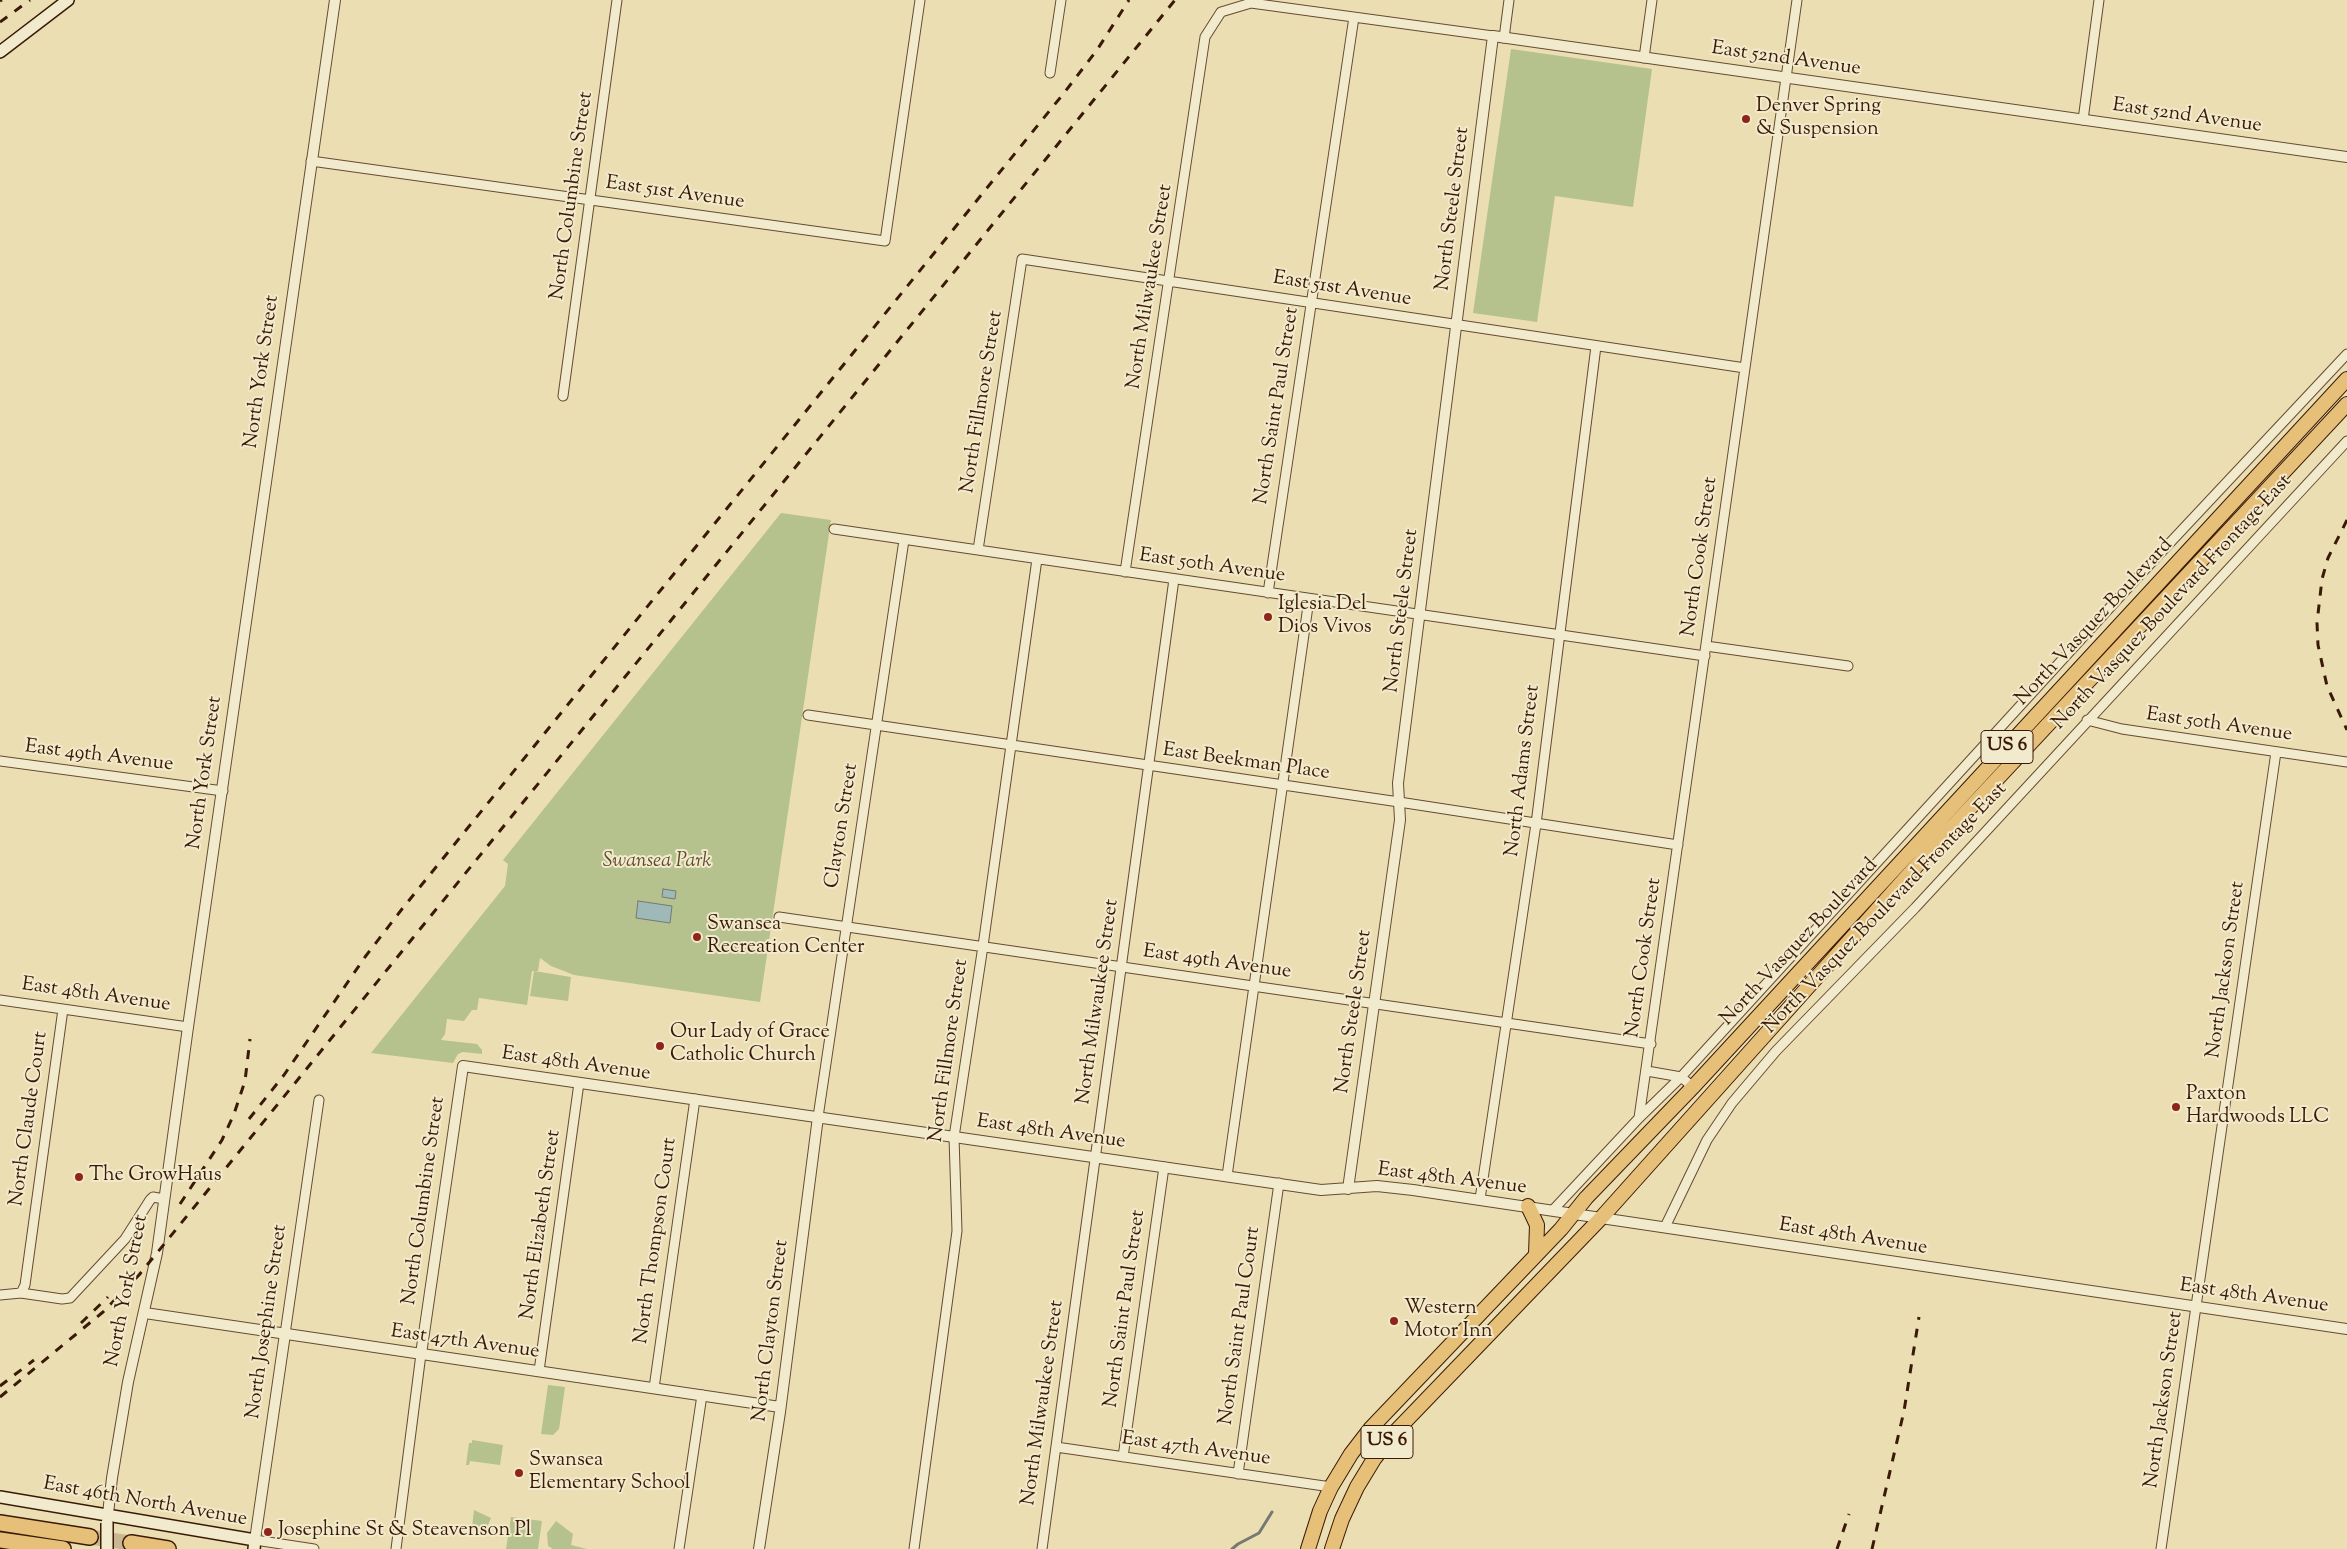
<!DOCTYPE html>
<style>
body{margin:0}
canvas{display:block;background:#ebdeb2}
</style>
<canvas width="2347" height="1549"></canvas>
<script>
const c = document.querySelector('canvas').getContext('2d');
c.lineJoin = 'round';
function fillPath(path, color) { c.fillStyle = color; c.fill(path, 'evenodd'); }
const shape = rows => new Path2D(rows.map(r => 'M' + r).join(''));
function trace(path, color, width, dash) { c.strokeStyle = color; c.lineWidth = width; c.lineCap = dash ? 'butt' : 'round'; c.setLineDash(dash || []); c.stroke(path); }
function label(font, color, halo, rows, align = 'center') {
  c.font = font + ' "Sorts Mill Goudy",serif'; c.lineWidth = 4; c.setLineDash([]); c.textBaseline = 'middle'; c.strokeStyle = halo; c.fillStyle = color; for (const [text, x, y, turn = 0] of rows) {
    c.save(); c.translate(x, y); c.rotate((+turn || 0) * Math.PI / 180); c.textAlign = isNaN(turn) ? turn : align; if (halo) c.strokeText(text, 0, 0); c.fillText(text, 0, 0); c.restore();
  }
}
fillPath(shape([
 [1511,49,1652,69,1633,207,1555,196,1537,322,1473,313],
 [781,513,831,520,760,1002,574,975,551,966,540,958,538,971,532,971,527,1005,479,998,477,1010,472,1010,464,1021,447,1019,445,1034,441,1040,477,1044,482,1050,482,1054,463,1052,458,1054,453,1063,371,1053,505,886,508,864,503,860],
 [534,971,571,977,568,1001,530,996],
 [548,1385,565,1387,559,1429,553,1435,541,1434],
 [472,1440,503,1445,500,1465,470,1461,469,1465,466,1465,469,1443,472,1443],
 [474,1510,491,1518,486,1530,472,1528],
 [511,1517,542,1521,538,1549,506,1549],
 [556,1521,573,1534,571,1545,587,1549,553,1549,548,1546,547,1533]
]), '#b5c28e');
const water = shape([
 [663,889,676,891,675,899,662,897,663,889],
 [638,901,672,906,670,923,636,918,638,901]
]);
fillPath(water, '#9fb9b9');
trace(water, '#777971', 1);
trace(shape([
 [1232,1549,1238,1544,1259,1533,1272,1512]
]), '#777971', 3);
trace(shape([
 [90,1537,131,1543]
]), '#c8b790', 15, [15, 8]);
const minor = shape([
 [1504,38,1509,0],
 [1644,58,1652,0],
 [1050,73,1061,0],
 [2083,120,2099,0],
 [311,161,885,241,920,0],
 [563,396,617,0],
 [834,529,1705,656],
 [978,550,1022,259,1745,368],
 [1125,572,1205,37,1221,12,1251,3,1493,36],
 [1268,593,1354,17],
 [1706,646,1848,666],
 [808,715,1399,802,1678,845],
 [2087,720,2122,729,2347,762],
 [0,761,223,791],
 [779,917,1651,1044],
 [0,1000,188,1027],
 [1647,1071,1681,1077,1693,1087],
 [818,1117,904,540],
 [1639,1118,1797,0],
 [1227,1176,1309,599],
 [1480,1199,1536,824,1596,346],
 [1553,1210,1639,1118,1681,1077,2136,579,2347,354],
 [1665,1227,1707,1140,1732,1103,1776,1051,1915,908,2347,441],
 [21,1293,25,1285,63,1009],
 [0,1295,21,1293,62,1299,70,1298,125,1239,150,1200,153,1197,164,1199],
 [285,1334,319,1100],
 [539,1371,579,1083],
 [654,1388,695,1099],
 [1056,1447,1331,1487],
 [1123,1457,1164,1167],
 [1238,1474,1279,1183],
 [255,1540,314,1549],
 [396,1549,421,1354],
 [679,1549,702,1395],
 [914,1549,957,1231,954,1137,983,946,1037,559],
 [1042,1549,1174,579],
 [2161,1549,2276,752]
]);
const tertiary = shape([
 [1348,1189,1400,820,1398,783,1493,36,2347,157],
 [145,1313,780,1407],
 [421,1354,463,1066,1321,1190,1377,1186,1413,1190,2347,1329],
 [108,1514,112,1478,128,1382,157,1253,188,1027,335,0],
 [255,1540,285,1334],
 [759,1549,780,1412,818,1117]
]);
const secondary = shape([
 [0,52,68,0],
 [0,1497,255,1540,254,1549]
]);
const trunk = shape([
 [1528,1206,1537,1225,1536,1254],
 [1308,1549,1320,1511,1331,1487,1351,1454,1371,1428,1561,1229,1586,1198,1693,1087,2347,379],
 [1332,1549,1342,1519,1357,1487,1374,1459,1397,1430,1602,1217,1928,853,2347,404]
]);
const motorway = shape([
 [0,1523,90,1537],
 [0,1540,63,1549],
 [131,1543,168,1549]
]);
trace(minor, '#664b31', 11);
trace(tertiary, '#664b31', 12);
trace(secondary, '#3a1a06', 14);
trace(trunk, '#3a1a06', 16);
trace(motorway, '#3a1a06', 18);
trace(minor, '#f2eacd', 9);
trace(tertiary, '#f2eacd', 10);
trace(secondary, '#f2eacd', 11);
trace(trunk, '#e6bf79', 14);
trace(motorway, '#e6bf79', 15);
trace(shape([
 [0,1,2,0],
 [0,22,30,0],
 [2347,520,2328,558,2322,579,2317,623,2318,645,2327,686,2347,730],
 [249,1119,284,1075,365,957,402,909,1064,93,1097,50,1129,0],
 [180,1204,222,1140,234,1114,245,1081,250,1039],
 [81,1323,108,1297],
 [0,1386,34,1360],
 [0,1397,103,1312,139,1275,1175,0],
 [1837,1549,1849,1514],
 [1872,1549,1904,1411,1919,1317]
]), '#3a1a06', 3, [9, 9]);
const secondaryBridge = shape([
 [107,1549,107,1523]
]);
trace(secondaryBridge, '#3a1a06', 14, []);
trace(secondaryBridge, '#f2eacd', 11);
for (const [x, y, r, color] of [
 [1746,119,5,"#8f2418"],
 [1268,617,5,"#8f2418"],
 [697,937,5,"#8f2418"],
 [660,1046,5,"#8f2418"],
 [2176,1107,5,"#8f2418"],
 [79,1177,5,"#8f2418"],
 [1394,1321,5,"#8f2418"],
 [519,1473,5,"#8f2418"],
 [268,1532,5,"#8f2418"]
]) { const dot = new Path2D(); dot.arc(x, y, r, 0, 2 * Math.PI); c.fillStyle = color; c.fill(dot); trace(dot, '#f2eacd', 2); }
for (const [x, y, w] of [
 [2007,747,52],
 [1387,1442,52]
]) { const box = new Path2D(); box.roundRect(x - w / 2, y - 16.5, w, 33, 4); c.fillStyle = '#f2eacd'; c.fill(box); trace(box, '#3a1a06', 1); }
label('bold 19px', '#3a1a06', null, [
 ["US 6",2007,747],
 ["US 6",1387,1442]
]);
label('20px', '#3a1a06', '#f2eacd', [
 ["East 52nd Avenue",1786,60,8],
 ["East 52nd Avenue",2187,117,8],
 ["East 51st Avenue",675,194,8],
 ["North Columbine Street",573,196,-82],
 ["North Steele Street",1454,209,-83],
 ["North Milwaukee Street",1151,287,-81],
 ["East 51st Avenue",1342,290,9],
 ["North York Street",263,372,-82],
 ["North Fillmore Street",983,402,-81],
 ["North Saint Paul Street",1278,406,-81],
 ["North Cook Street",1701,557,-82],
 ["East 50th Avenue",1212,567,8],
 ["North Vasquez Boulevard Frontage East",2173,603,-47],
 ["North Steele Street",1403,611,-83],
 ["North Vasquez Boulevard",2095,623,-47],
 ["East 50th Avenue",2219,726,8],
 ["East 49th Avenue",99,757,7],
 ["East Beekman Place",1246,763,8],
 ["North Adams Street",1524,771,-83],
 ["North York Street",206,773,-82],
 ["Clayton Street",843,826,-81],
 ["North Vasquez Boulevard Frontage East",1886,909,-46],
 ["North Vasquez Boulevard",1800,943,-47],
 ["North Cook Street",1645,958,-82],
 ["East 49th Avenue",1217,963,8],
 ["North Jackson Street",2227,970,-82],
 ["East 48th Avenue",96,996,8],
 ["North Milwaukee Street",1099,1002,-82],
 ["North Steele Street",1355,1012,-82],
 ["North Fillmore Street",950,1051,-82],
 ["East 48th Avenue",576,1065,8],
 ["North Claude Court",30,1119,-82],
 ["East 48th Avenue",1051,1133,8],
 ["East 48th Avenue",1452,1180,7],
 ["North Columbine Street",425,1201,-82],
 ["North Elizabeth Street",542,1225,-82],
 ["East 48th Avenue",1853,1238,9],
 ["North Thompson Court",657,1241,-82],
 ["North York Street",128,1291,-79],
 ["East 48th Avenue",2254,1297,8],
 ["North Saint Paul Street",1126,1309,-82],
 ["North Josephine Street",268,1322,-82],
 ["North Saint Paul Court",1241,1326,-82],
 ["North Clayton Street",772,1331,-83],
 ["East 47th Avenue",465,1343,8],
 ["North Jackson Street",2165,1400,-82],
 ["North Milwaukee Street",1044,1403,-82],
 ["East 47th Avenue",1196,1450,8],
 ["East 46th North Avenue",145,1503,10]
]);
label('20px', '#3a1a06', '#f2eacd', [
 ["Denver Spring",1756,108],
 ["& Suspension",1756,131],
 ["Iglesia Del",1278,606],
 ["Dios Vivos",1278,629],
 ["Swansea",707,926],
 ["Recreation Center",707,949],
 ["Our Lady of Grace",670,1034],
 ["Catholic Church",670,1057],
 ["Paxton",2186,1096],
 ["Hardwoods LLC",2186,1119],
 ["The GrowHaus",89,1177],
 ["Western",1404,1310],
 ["Motor Inn",1404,1333],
 ["Swansea",529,1462],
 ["Elementary School",529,1485],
 ["Josephine St & Steavenson Pl",278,1532]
], 'left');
label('italic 20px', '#5f4c2f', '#f2eacd', [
 ["Swansea Park",657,863]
]);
</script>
